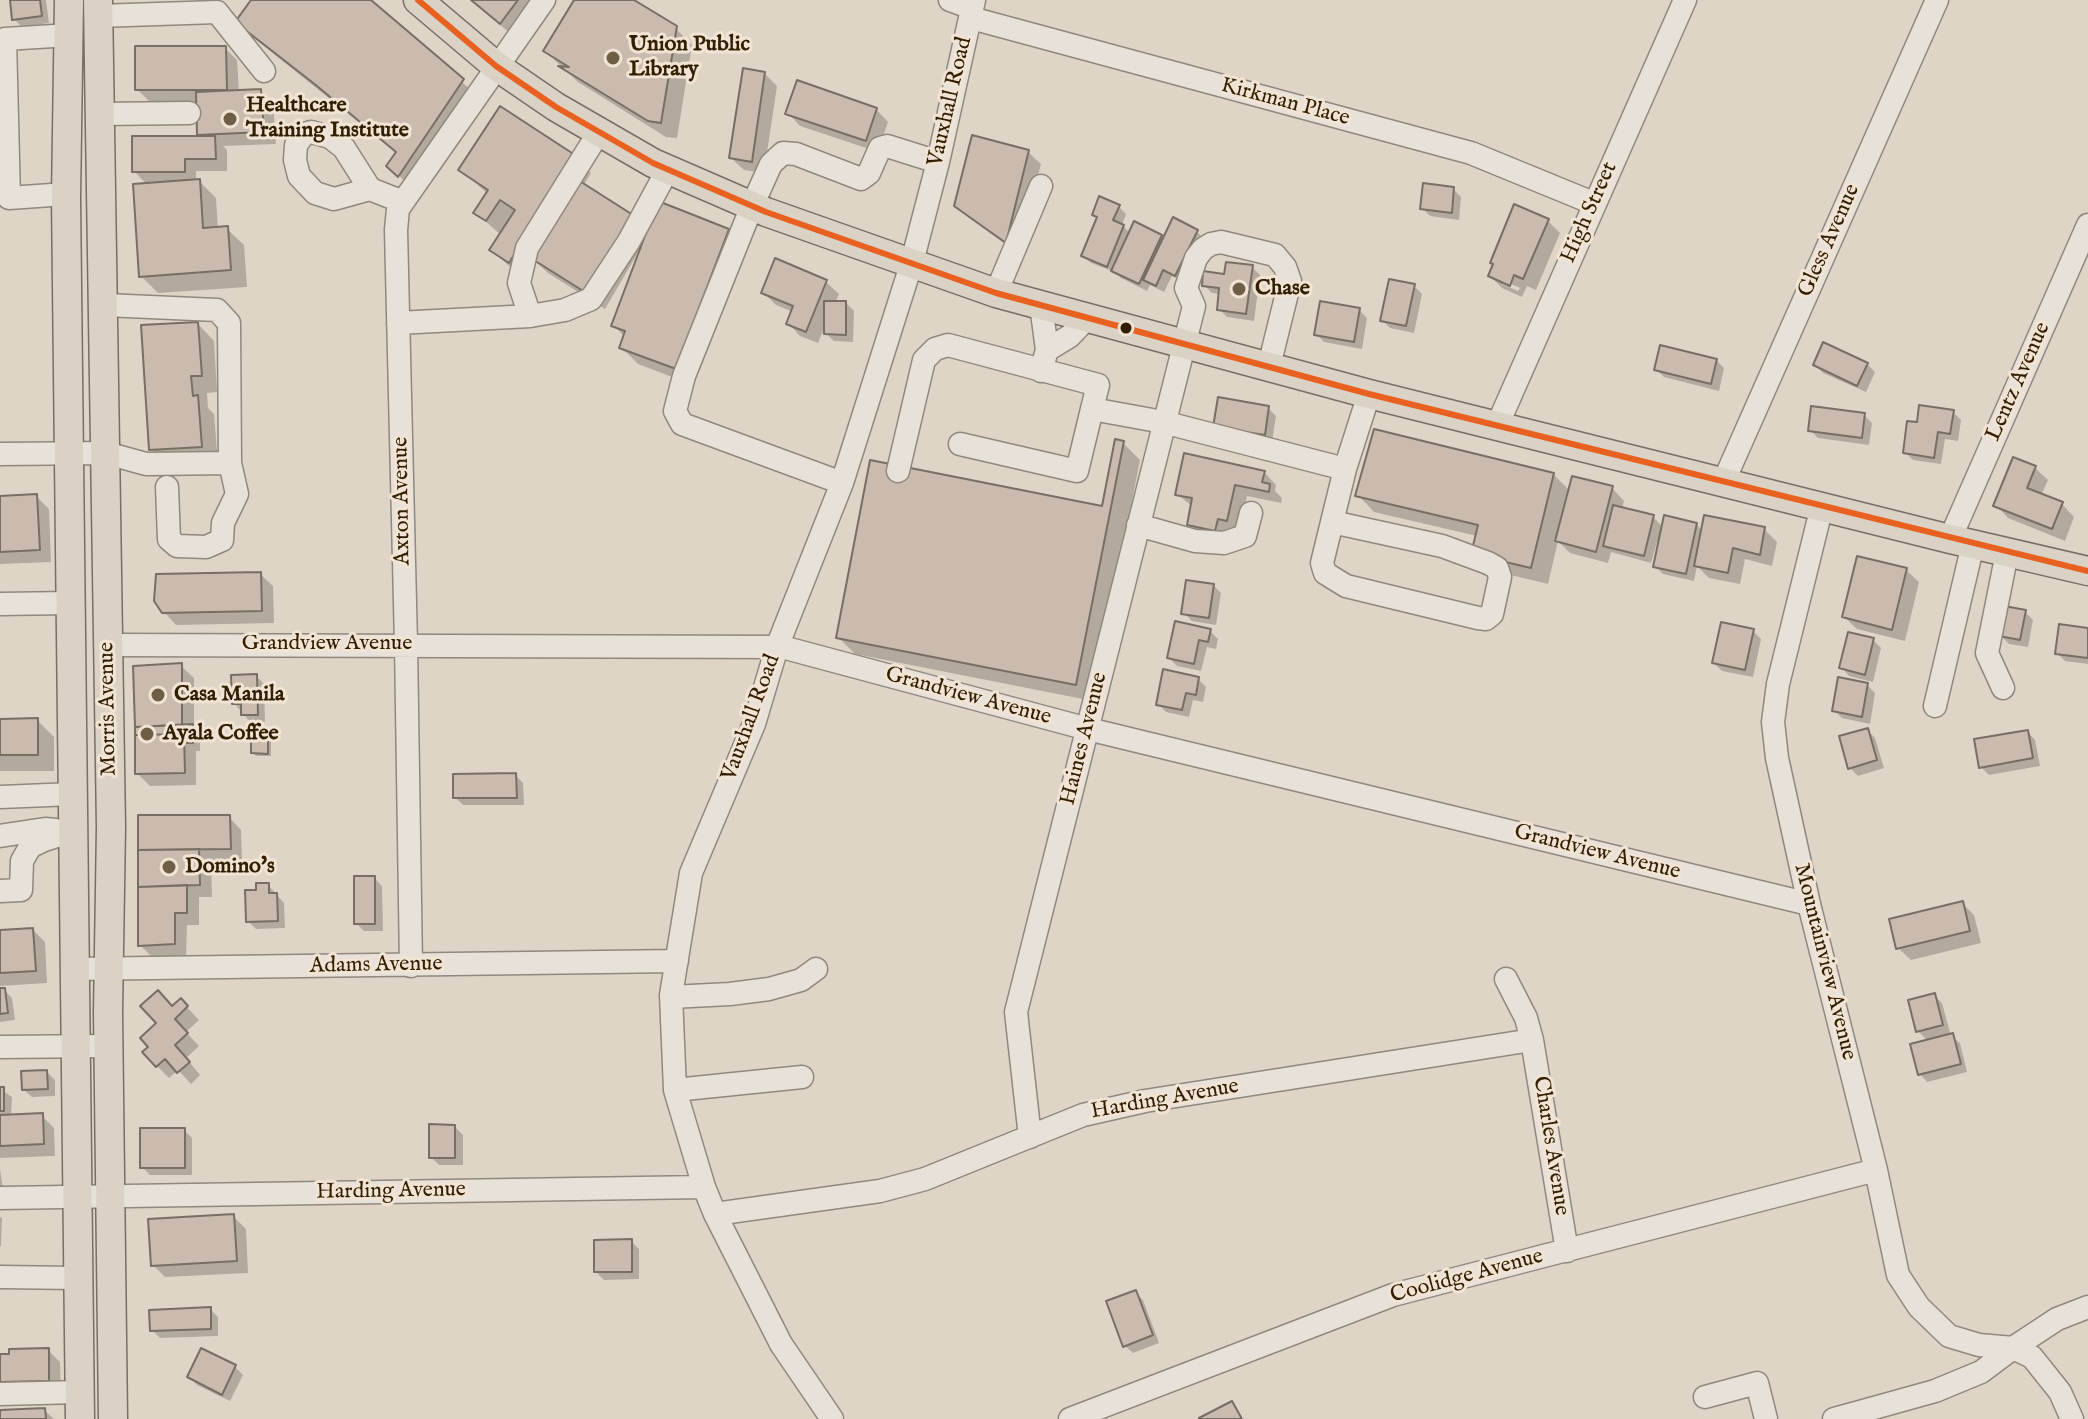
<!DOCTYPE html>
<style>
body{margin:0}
canvas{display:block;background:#dfd5c7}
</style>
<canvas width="2088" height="1419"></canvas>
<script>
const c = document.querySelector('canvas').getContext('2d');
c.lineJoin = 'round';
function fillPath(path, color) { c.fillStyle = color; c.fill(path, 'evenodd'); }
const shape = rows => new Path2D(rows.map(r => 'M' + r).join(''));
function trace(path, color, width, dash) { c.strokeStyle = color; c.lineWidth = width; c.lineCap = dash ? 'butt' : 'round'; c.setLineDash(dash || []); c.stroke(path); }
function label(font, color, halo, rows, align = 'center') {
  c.font = font + ' "IM FELL English",serif'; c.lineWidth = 6; c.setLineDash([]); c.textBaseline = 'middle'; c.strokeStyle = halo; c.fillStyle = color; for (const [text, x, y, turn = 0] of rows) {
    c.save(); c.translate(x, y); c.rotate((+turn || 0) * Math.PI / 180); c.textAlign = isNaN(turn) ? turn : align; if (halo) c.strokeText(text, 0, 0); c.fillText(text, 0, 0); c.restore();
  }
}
fillPath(shape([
 [12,0,46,0,49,23,22,27,14,19],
 [253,0,368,0,479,97,416,192,389,166,397,153,254,38,237,22],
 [471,0,545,0,518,40],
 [576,0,630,0,675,28,692,45,677,138,666,137,578,82,545,51],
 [225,48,237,60,239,92,260,91,273,103,276,144,223,146,227,150,227,171,196,171,196,181,199,181,216,198,218,229,227,229,244,245,247,287,158,293,141,276,147,185,134,171,199,138,198,102,150,102,137,89],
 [765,74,777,86,764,173,744,170,731,158],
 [876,109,888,122,878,152,800,126,788,113],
 [1028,152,1041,164,1018,253,969,218,956,205],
 [574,157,591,173,583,186,632,217,728,230,745,247,693,385,638,364,621,347,625,337,613,325,642,250,640,249,605,309,548,273,536,262,526,278,509,266,492,250,501,235,476,213,488,194,461,170],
 [1453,189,1461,197,1459,220,1430,216,1422,208],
 [1118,206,1126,214,1122,225,1131,234,1135,224,1163,239,1196,231,1204,239,1184,282,1172,276,1164,292,1150,285,1147,291,1121,278,1115,272,1091,263,1083,255,1098,219,1094,215],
 [1548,221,1560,233,1536,290,1527,286,1522,297,1502,288,1490,276],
 [1502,280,1520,288,1518,291,1502,284],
 [1252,267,1260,275,1254,321,1227,317,1219,309,1221,294,1212,293,1204,285],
 [826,282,839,294,835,303,846,303,854,311,853,342,834,341,823,331,818,343,800,336,788,323,793,312,776,305,763,292],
 [1414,286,1422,294,1414,333,1390,328,1382,320],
 [1359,310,1367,318,1362,349,1324,342,1316,334],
 [198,324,214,341,217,392,207,393,208,408,214,414,218,463,167,466,151,449],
 [1716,360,1724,368,1719,391,1664,377,1656,369],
 [1867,364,1875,372,1866,392,1823,373,1815,365],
 [1268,408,1276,416,1272,442,1223,434],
 [1953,412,1961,420,1958,441,1945,439,1941,464,1913,460,1905,452,1918,425],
 [1864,415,1872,423,1869,445,1818,438,1810,430],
 [1123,443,1140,460,1093,701,855,654,838,637,1104,508],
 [2035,468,2048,480,2041,496,2062,504,2074,517,2065,541,2008,518,1996,505],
 [1264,472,1276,485,1275,491,1282,498,1281,503,1247,496,1240,532,1202,536,1189,524,1193,507,1177,494],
 [1553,474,1570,491,1612,488,1624,501,1622,509,1653,517,1663,527,1696,524,1703,531,1764,529,1777,542,1772,566,1745,559,1740,584,1709,578,1697,566,1694,581,1663,574,1655,566,1660,543,1657,542,1651,563,1611,552,1608,563,1570,553,1558,541,1548,584,1490,570,1477,536,1374,512,1358,495],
 [36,496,49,509,51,562,0,564,0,498],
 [1906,570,1919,582,1905,641,1857,629,1844,617],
 [260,574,273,586,274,623,176,625,164,612],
 [1213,585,1221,593,1216,625,1192,621,1184,613],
 [2025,612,2033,620,2028,647,2009,644,2001,636],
 [2088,630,2088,664,2065,661,2057,653],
 [1210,631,1218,639,1216,649,1207,647,1201,671,1177,666,1169,658],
 [1753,631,1761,639,1753,677,1722,671,1714,663],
 [1873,640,1881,648,1873,682,1849,676,1842,668],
 [181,666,194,678,194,728,200,734,200,751,196,751,196,785,150,786,137,773],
 [256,676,264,684,265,722,251,723,234,703],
 [1198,679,1206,687,1203,702,1193,700,1189,717,1166,712,1158,704],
 [1867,685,1875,693,1870,724,1842,718,1834,710],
 [37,720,54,737,54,771,0,771,0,721],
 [1867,730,1875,738,1884,768,1858,776,1850,768],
 [2028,732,2035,740,2040,766,1989,775,1981,767],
 [267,735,271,738,271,756,256,756,253,753],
 [515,775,523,783,524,805,463,805,455,797],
 [140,817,229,817,241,830,242,861,211,861,212,897,199,897,199,925,187,925,186,956,152,957,140,945],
 [374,878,382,886,383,931,364,931,356,923],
 [268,885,284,903,285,928,256,929,248,921,258,892],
 [1962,903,1974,915,1981,943,1911,960,1898,948],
 [33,930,45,942,47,983,0,986,0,932],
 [0,990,4,990,12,998,15,1020,0,1022],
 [1934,995,1942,1003,1951,1036,1960,1043,1967,1072,1927,1082,1920,1074,1928,1041,1918,1031],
 [181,1001,199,1020,186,1032,199,1046,186,1058,200,1075,191,1084,178,1070,169,1078,157,1066,151,1047],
 [47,1072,55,1080,55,1096,32,1097,24,1090],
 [0,1089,12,1097,11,1117,42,1116,54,1128,55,1156,0,1158],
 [455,1127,463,1135,463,1165,439,1165,431,1157],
 [184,1130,192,1138,192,1175,150,1175,142,1167],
 [0,1169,4,1196,0,1196],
 [233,1216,246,1229,248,1273,165,1277,153,1265],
 [0,1217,2,1218,1,1246,0,1246],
 [631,1241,639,1249,639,1279,604,1280,596,1272],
 [1135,1292,1143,1300,1159,1343,1133,1353,1125,1346],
 [210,1309,218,1317,218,1336,160,1338,152,1330],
 [48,1350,60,1362,61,1393,0,1394,0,1356],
 [235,1367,243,1375,230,1401,197,1385,189,1377],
 [44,1410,54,1419,0,1419,0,1412]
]), '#0003');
const building = shape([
 [10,0,40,0,42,16,12,20,10,0],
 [251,0,371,0,464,79,398,177,386,166,396,152,317,86,235,22,251,0],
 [471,0,518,0,500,24,471,0],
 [574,0,634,0,677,26,661,123,648,121,558,66,569,67,543,51,574,0],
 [135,46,226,46,227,90,135,90,135,46],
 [743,68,765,72,752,162,729,158,743,68],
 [797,80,877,108,866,141,785,114,797,80],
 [261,89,264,132,197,135,196,92,261,89],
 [500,106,575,155,509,263,489,250,515,210,500,200,486,221,473,213,488,190,458,170,500,106],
 [972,135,1029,150,1006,243,954,206,972,135],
 [132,136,215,136,216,159,185,159,185,172,132,172,132,136],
 [575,178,633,215,588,294,529,257,575,178],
 [200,179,203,228,228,226,231,270,139,277,133,184,200,179],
 [1423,183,1454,187,1452,213,1420,209,1423,183],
 [1099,196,1120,205,1113,220,1124,225,1107,267,1081,256,1097,217,1092,215,1099,196],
 [658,201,729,229,676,369,619,348,625,331,611,326,658,201],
 [1514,204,1549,219,1523,279,1514,275,1510,286,1488,276,1493,264,1490,263,1514,204],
 [1173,217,1198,230,1175,276,1163,270,1156,286,1143,280,1173,217],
 [1134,221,1162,235,1139,284,1111,271,1134,221],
 [775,258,827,280,806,332,786,324,793,306,761,293,775,258],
 [1226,262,1253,265,1246,314,1217,310,1219,288,1202,286,1203,271,1224,274,1226,262],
 [1389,279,1415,284,1406,326,1380,321,1389,279],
 [824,301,846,301,846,335,824,334,824,301],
 [1320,301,1360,308,1354,342,1314,335,1320,301],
 [198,322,202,376,191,376,193,396,198,395,202,447,149,450,141,325,198,322],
 [1823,342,1868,363,1857,386,1813,365,1823,342],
 [1660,345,1717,359,1711,384,1654,370,1660,345],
 [1218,397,1269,406,1265,435,1213,427,1218,397],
 [1919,405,1954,410,1950,434,1938,432,1934,458,1903,453,1907,421,1917,422,1919,405],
 [1811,406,1865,413,1862,438,1808,431,1811,406],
 [1374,429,1554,473,1531,568,1471,554,1478,525,1355,496,1374,429],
 [1115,439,1124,441,1076,685,836,638,870,460,1102,506,1115,439],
 [1184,453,1265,471,1262,482,1270,484,1269,492,1235,485,1227,521,1218,519,1215,531,1187,525,1192,498,1175,495,1184,453],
 [2013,457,2036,466,2027,488,2063,502,2052,529,1993,506,2013,457],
 [1572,476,1613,486,1596,552,1555,541,1572,476],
 [37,494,40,550,0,552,0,496,37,494],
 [1613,505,1654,515,1644,556,1603,546,1613,505],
 [1664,515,1697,523,1686,574,1653,567,1664,515],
 [1704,515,1765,527,1760,555,1733,548,1728,573,1694,566,1704,515],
 [1857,556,1907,568,1892,630,1842,617,1857,556],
 [261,572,262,611,162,613,154,601,156,574,261,572],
 [1186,580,1214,584,1209,618,1181,614,1186,580],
 [2004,606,2026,610,2020,640,1999,636,2004,606],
 [1175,621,1211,629,1208,642,1199,640,1194,664,1167,658,1175,621],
 [1721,622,1754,629,1745,670,1712,663,1721,622],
 [2059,624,2088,628,2088,658,2055,654,2059,624],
 [1848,632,1874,638,1865,675,1839,668,1848,632],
 [182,663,182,725,135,727,133,666,182,663],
 [1163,669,1199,677,1196,695,1186,693,1182,710,1156,705,1163,669],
 [257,674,258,715,241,715,241,704,232,704,231,675,257,674],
 [1838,677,1868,683,1862,717,1832,711,1838,677],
 [38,718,38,755,0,755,0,719,38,718],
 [193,724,193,743,184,743,184,734,135,735,135,727,193,724],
 [1868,728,1877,760,1848,769,1839,736,1868,728],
 [2028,730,2033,758,1979,768,1974,739,2028,730],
 [251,733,268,733,268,754,251,753,251,733],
 [184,734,185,773,135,774,135,735,184,734],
 [516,773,517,798,453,798,453,774,516,773],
 [138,815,230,815,231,849,138,850,138,815],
 [199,849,200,885,138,887,138,850,199,849],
 [354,876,375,876,375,924,354,924,354,876],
 [256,883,269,883,269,893,277,893,278,921,246,922,245,890,256,890,256,883],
 [187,885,187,913,175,913,175,944,138,946,138,887,187,885],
 [1963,901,1970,931,1896,949,1889,919,1963,901],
 [33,928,36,971,0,973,0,930,33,928],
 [0,988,5,988,8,1013,0,1014,0,988],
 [158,990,172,1006,181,998,188,1006,175,1019,188,1033,175,1045,190,1062,177,1073,165,1059,156,1067,142,1052,148,1047,140,1038,156,1023,140,1006,158,990],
 [1935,993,1943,1025,1916,1032,1908,1000,1935,993],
 [1953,1033,1961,1064,1918,1075,1910,1044,1953,1033],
 [47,1070,48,1089,22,1090,21,1071,47,1070],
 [0,1087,4,1087,4,1111,0,1111,0,1087],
 [43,1113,44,1144,0,1146,0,1115,43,1113],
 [429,1124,455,1125,455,1158,429,1158,429,1124],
 [140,1128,185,1128,185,1168,140,1168,140,1128],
 [234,1214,237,1261,151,1266,148,1219,234,1214],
 [632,1239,632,1272,594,1272,594,1240,632,1239],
 [1136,1290,1153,1335,1123,1347,1106,1301,1136,1290],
 [211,1307,211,1329,150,1331,149,1310,211,1307],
 [49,1348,49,1381,0,1382,0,1354,9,1354,9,1349,49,1348],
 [201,1348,236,1365,222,1395,187,1377,201,1348],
 [1232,1401,1242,1419,1199,1419,1199,1418,1232,1401],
 [45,1408,46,1419,0,1419,0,1410,45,1408]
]);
fillPath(building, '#cabbae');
trace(building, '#776f62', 2);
const minor = shape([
 [950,0,972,8],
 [98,16,217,12,264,71],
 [971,18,1471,153,1593,203],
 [99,114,189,113],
 [370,189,334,199,315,193,299,176,295,160,296,145,304,134,311,132,330,137,344,148,370,189,403,202],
 [66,194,9,198,5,39,70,35],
 [996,293,1041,186],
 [530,316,519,283,527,248,599,132],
 [398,323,530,316,565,310,591,299,629,241,668,169],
 [1047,350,1070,336,1088,317],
 [1041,371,1047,350,1041,305],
 [1497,426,1685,0],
 [960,444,1077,471,1092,409],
 [0,454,106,453,146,464,230,463,229,323,217,310,105,305],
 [898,471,924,360,935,349,948,345,1098,385,1092,409,1163,422,1345,469,1369,394],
 [842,483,682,424,675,411,684,376,752,206,771,164,783,153,796,154,861,179,869,173,880,148,887,146,938,162],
 [1723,483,1937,0],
 [167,487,169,539,177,546,206,547,222,540,223,523,237,494,230,463],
 [1822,506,1778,684,1773,722,1777,758,1809,904,1876,1170,1898,1275,1919,1307,1949,1336,1979,1345,2013,1348,2032,1357,2060,1392,2072,1419],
 [1332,522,1442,546,1488,563,1497,568,1500,577,1492,614,1486,619,1478,618,1346,586,1325,573,1322,563,1332,522,1345,469],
 [1138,525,1195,541,1224,543,1245,536,1251,513],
 [1950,539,2088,225],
 [0,604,70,603],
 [109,645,782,647,1088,729,1809,904],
 [2003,688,1987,653,2007,553],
 [1935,706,1973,544],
 [0,797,73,794],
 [0,836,45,829,56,830],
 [0,891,21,890,22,861,30,847,44,840,73,831],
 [411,966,406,644,396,230,398,209,544,0],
 [75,969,677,961],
 [1506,979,1526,1018,1532,1040,1567,1251],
 [671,997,730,994,769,989,801,980,816,969],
 [0,1047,108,1046],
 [675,1090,802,1077],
 [1030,1137,1016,1012,1194,306,1186,288,1196,258,1203,249,1211,244,1221,242,1275,255,1285,267,1290,281,1269,366],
 [0,1198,704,1187],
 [715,1214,880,1191,925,1179,1083,1115,1145,1101,1532,1040],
 [0,1277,78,1278],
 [0,1394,80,1392],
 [1705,1397,1757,1383,1766,1419],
 [832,1419,781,1344,715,1214,704,1187,675,1090,671,995,691,873,754,724,777,647,842,483,912,262,938,162,974,0],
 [1070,1419,1393,1295,1876,1170],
 [1834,1419,1935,1391,1981,1372,2013,1348,2057,1319,2088,1307]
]);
const major = shape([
 [69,0,66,198,80,1419],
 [98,0,111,827,108,1012,113,1419],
 [418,0,496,66,556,107,653,163,766,212,996,293,1369,394,1950,539,2088,571]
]);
trace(minor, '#90887c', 25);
trace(major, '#776f62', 31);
trace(minor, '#e7e1da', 22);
trace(major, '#dad2c5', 28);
trace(shape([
 [418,0,496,66,556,107,653,163,766,212,996,293,1369,394,2088,571]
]), '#e86120', 6);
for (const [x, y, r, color] of [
 [613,58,8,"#6f5e46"],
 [230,119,8,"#6f5e46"],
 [1239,289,8,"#6f5e46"],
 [1126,328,7,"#321e00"],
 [158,695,8,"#6f5e46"],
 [147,734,8,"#6f5e46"],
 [169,867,8,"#6f5e46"]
]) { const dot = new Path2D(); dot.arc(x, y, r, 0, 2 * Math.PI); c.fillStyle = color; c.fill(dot); trace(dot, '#f1e4d4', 3); }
label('bold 22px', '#321e00', '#f1e4d4', [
 ["Union Public",629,45],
 ["Library",629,70],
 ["Healthcare",246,106],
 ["Training Institute",246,131],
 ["Chase",1255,289],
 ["Casa Manila",174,695],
 ["Ayala Coffee",163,734],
 ["Domino's",185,867]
], 'left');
label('22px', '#321e00', '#f1e4d4', [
 ["Vauxhall Road",951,102,-77],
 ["Kirkman Place",1285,103,15],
 ["High Street",1590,213,-66],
 ["Gless Avenue",1830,241,-66],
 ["Lentz Avenue",2019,382,-66],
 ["Axton Avenue",403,501,-91],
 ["Grandview Avenue",327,644],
 ["Grandview Avenue",968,697,15],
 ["Morris Avenue",109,709,-91],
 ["Vauxhall Road",752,718,-70],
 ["Haines Avenue",1085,739,-76],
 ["Grandview Avenue",1597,853,14],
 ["Mountainview Avenue",1824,962,76],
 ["Adams Avenue",376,966,-1],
 ["Harding Avenue",1165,1100,-10],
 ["Charles Avenue",1550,1146,81],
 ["Harding Avenue",391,1192,-1],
 ["Coolidge Avenue",1467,1277,-15]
]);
</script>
